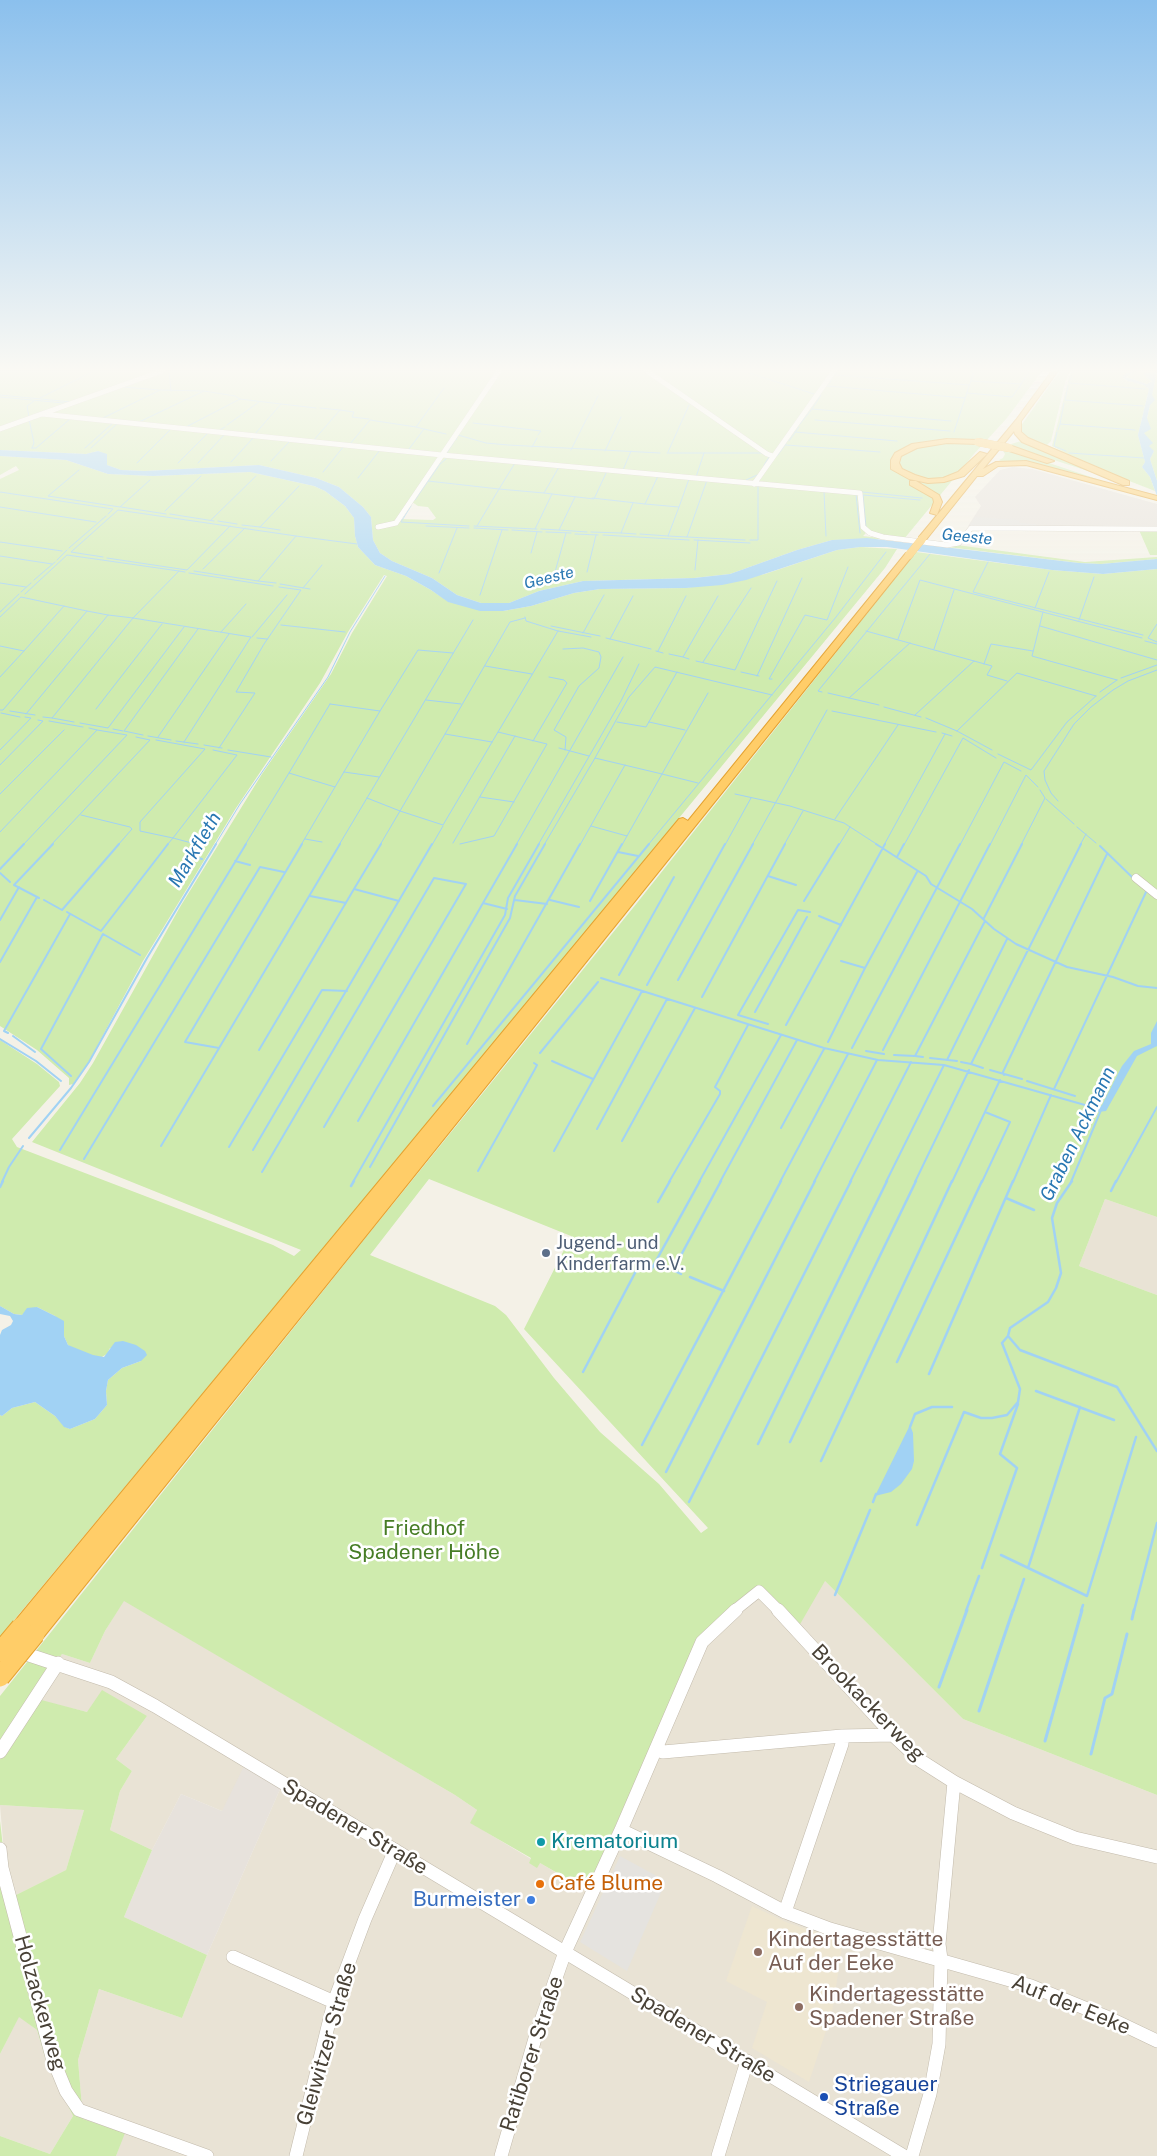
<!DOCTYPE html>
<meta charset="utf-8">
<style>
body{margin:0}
canvas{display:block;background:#f4f1e7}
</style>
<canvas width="1157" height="2156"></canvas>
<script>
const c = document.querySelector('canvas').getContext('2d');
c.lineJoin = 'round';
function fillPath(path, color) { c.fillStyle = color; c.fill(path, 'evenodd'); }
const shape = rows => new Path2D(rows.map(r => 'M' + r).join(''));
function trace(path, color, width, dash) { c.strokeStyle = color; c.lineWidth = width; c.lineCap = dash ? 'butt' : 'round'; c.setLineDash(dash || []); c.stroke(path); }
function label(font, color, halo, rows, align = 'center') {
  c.font = font + ' "Public Sans",sans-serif'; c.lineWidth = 5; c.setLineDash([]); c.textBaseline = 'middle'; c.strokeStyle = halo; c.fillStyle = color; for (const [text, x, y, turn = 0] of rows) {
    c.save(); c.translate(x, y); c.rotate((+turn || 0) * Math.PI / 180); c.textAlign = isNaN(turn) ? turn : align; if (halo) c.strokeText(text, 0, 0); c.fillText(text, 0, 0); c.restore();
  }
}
fillPath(shape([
 [1105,1199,1157,1217,1157,1295,1079,1266],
 [825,1581,963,1719,1157,1795,1157,2156,116,2156,124,2133,83,2120,78,2060,99,1989,182,2018,207,1955,281,1787,222,1811,181,1794,152,1850,110,1830,120,1791,132,1771,116,1759,147,1716,87,1712,30,1698,62,1654,90,1663,105,1631,124,1600,455,1795,477,1810,471,1823,531,1859,529,1863,540,1863,576,1884,697,1641,760,1586],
 [0,1805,84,1810,66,1870,14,1896,5,1865],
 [19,2016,37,2030,47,2064,73,2116,50,2154,0,2136,0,2054]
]), '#e9e3d5');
fillPath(shape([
 [1013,467,1032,469,1157,504,1157,528,968,526,981,506,975,497,1000,470],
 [244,1766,281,1787,207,1955,124,1917,152,1850,181,1794,222,1811]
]), '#e7e2dc');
fillPath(shape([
 [752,1906,788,1923,843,1941,832,2013,809,2082,752,2048,767,2002,726,1981]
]), '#eee6d1');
fillPath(shape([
 [0,371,498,371,395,523,377,526,378,529,394,526,401,519,433,520,436,518,428,507,418,506,412,502,500,371,1042,371,1007,418,974,454,904,539,885,537,869,531,865,532,866,533,863,536,947,546,957,545,1085,562,1157,557,1157,559,1101,564,1079,563,882,539,832,540,797,550,730,574,694,578,583,581,539,591,509,603,481,603,457,595,432,578,392,561,380,553,373,540,371,517,363,507,339,487,316,478,259,465,145,471,121,470,107,465,107,455,98,451,86,454,0,450],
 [1060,371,1070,371,1065,383,1051,441,1047,445,1066,453,1052,446,1069,377,1072,371,1130,371,1122,377,1128,381,1144,385,1149,389,1138,435,1145,462,1142,467,1150,477,1155,491,1042,447,1025,438,1020,433,1020,427],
 [1136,371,1157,371,1157,481,1150,459,1154,451,1149,448,1144,433,1157,371,1144,373,1152,381,1147,384,1126,377],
 [1021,441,1097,474,1008,445],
 [1005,449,1028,456,1100,480,1024,461,1001,461,999,460,1003,458,1005,454,1003,451],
 [0,456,66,460,108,474,153,476,250,472,314,486,325,491,345,506,354,518,355,536,358,547,375,565,406,576,431,590,449,602,503,611,531,606,574,593,600,589,686,588,765,574,837,550,860,547,897,549,885,568,478,1062,0,1637,0,1415,2,1416,12,1408,35,1402,55,1416,65,1427,70,1429,95,1419,107,1405,106,1391,108,1380,122,1368,141,1361,110,1348,107,1354,100,1358,74,1349,68,1345,55,1316,37,1307,22,1315,14,1314,0,1306,0,1040,37,1064,59,1082,60,1086,12,1139,17,1147,273,1245,294,1256,301,1250,32,1142,80,1083,93,1063,180,907,262,774,331,674,352,633,387,576,384,575,348,632,320,683,236,808,143,961,88,1063,73,1084,69,1085,69,1078,37,1050,0,1026,0,479,19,470,16,466,0,475],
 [1139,530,1157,531,1157,555,1150,555],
 [916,552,1052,570,1103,574,1157,569,1157,1217,1105,1199,1079,1266,1157,1295,1157,1795,963,1719,825,1581,799,1626,759,1586,697,1641,587,1890,540,1863,537,1868,529,1863,531,1858,470,1823,477,1810,455,1795,124,1601,105,1631,90,1663,62,1654,30,1697,87,1712,102,1690,147,1716,116,1759,132,1771,120,1791,110,1830,152,1850,124,1917,207,1955,182,2018,99,1989,78,2060,83,2119,125,2133,116,2156,0,2156,0,2136,50,2154,73,2116,47,2064,37,2030,19,2017,0,2054,0,1821,5,1865,14,1896,66,1870,84,1810,0,1805,0,1696,367,1236,637,903],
 [429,1179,571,1236,524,1329,708,1528,701,1533,659,1484,600,1432,554,1378,506,1315,495,1306,370,1255]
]), '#cfebae');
fillPath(shape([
 [975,517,1019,520,1020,523,1036,524,1038,527,969,526],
 [620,1856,666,1881,627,1971,580,1942]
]), '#e5e3df');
fillPath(shape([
 [1136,371,1126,377,1147,384,1152,381,1147,378,1144,373,1157,371,1152,395,1155,400,1150,405,1147,418,1151,429,1144,433,1153,443,1149,446,1154,451,1150,459,1157,481,1157,496,1150,477,1142,467,1145,462,1138,435,1149,389,1144,385,1128,381,1122,377,1127,372],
 [0,450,86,454,98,451,107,454,107,465,121,470,145,471,259,465,316,478,339,487,363,507,371,517,373,540,380,553,392,561,432,578,457,595,481,603,509,603,539,591,583,581,694,578,730,574,797,550,832,540,867,538,1079,563,1101,564,1157,559,1157,569,1103,574,1052,570,887,547,860,547,837,550,746,580,722,585,686,588,600,589,574,593,531,606,503,611,480,611,448,602,431,590,406,576,375,565,358,547,355,536,354,518,345,506,325,491,314,486,250,472,153,476,108,474,66,460,0,456],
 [1157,1021,1157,1046,1137,1056,1106,1111,1098,1112,1090,1109,1091,1106,1099,1108,1102,1105,1122,1066,1134,1051,1151,1044,1151,1033],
 [0,1306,14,1314,22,1315,27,1308,37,1307,55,1316,64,1321,64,1336,68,1345,93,1355,104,1357,115,1342,123,1341,136,1345,145,1351,147,1355,141,1361,122,1368,108,1380,106,1391,107,1405,95,1419,70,1429,64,1427,55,1416,35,1402,12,1408,2,1416,0,1415,0,1335,2,1330,11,1325,13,1321,10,1316,0,1314],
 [910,1425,913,1433,914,1461,912,1469,901,1484,891,1492,875,1496]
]), '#a1d2f4');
trace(shape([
 [169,371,171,391],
 [743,371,814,394],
 [837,371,835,375,969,385],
 [954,371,974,372],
 [1021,371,1029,371],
 [1072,373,1074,371],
 [1072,375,1069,383,1145,389],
 [971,381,1021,384],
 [829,384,834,375],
 [827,386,965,398],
 [1068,386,1065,400,1143,406],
 [124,387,159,390],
 [1018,389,1028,373],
 [967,393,1012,397,1017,390],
 [0,395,71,402],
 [821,395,812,409,951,421],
 [0,397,64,403],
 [40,398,94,371],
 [1064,403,1060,424,1135,430],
 [320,408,340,410],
 [29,417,27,406,34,401],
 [103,418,160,390,204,391],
 [29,419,34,443,32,448],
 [815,420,950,431],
 [139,422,204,391,235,396,240,399],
 [473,423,541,431,538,435],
 [800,424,812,409],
 [227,425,259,402],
 [186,427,240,399,281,404],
 [424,429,416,427,444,388],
 [1058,430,1060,424],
 [218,431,225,427],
 [795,432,897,441],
 [954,432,974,371],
 [1057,432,1054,446,1066,451],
 [254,435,281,404,316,408],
 [456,440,458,435,486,443,508,445,660,453],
 [313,441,340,410,354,412,352,417,369,419],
 [789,441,799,427],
 [350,444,370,420,416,427],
 [786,445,880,452],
 [532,447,537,438],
 [32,448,36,448,70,419],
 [85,448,113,423],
 [91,448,118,423],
 [409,449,424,429,446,434],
 [571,450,598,396],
 [605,451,621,417],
 [668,452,689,405],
 [667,453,762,453],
 [1069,453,1144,458],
 [446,454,454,442],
 [777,456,786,444],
 [271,461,290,441],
 [231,462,254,437],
 [137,463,171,429],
 [178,463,209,432],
 [198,463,225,434],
 [764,465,769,457],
 [79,470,48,496,120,507,150,480],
 [623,470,631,451],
 [323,472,344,446],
 [696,477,704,453],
 [358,478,380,450],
 [746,480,757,475],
 [428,481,499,489,515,463],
 [824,491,826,536],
 [0,492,113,509,108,514],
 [862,492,922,498],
 [544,493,594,499,607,471],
 [856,494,860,533],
 [575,497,559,530,587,532],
 [592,498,645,504,658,476],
 [415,500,440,464,446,459],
 [633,503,621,533,636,534],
 [645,504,679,507,689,479],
 [411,506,401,522,469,526],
 [0,507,96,522],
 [121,507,166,514],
 [679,507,668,536,687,537,707,480],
 [165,511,201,476],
 [170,514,214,521],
 [211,520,256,476],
 [218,521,237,524],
 [242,525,260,527,299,486],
 [426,526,469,528],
 [474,526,535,529],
 [477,526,499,489,544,493,559,467],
 [260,527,280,530],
 [866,527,863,495,920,500],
 [474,528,508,530],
 [537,529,535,529,552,494],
 [541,529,559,530],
 [512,530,542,532],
 [546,532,571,533],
 [591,532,621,533],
 [575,534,598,535],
 [640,534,668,536],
 [603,535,689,540],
 [687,537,745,540],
 [694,540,750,543],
 [750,540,758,540,758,485],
 [0,542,62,551],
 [69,548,106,516],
 [531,553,537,532],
 [0,556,52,564],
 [103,557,71,552,118,510,296,536],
 [107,558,187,570,230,526],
 [57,560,67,550],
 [988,562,973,592,1143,635],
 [203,569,245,528],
 [695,570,698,540],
 [194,571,258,581],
 [587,572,596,535],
 [189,573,273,586],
 [439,573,457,528],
 [553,579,566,533],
 [34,580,55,562],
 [0,583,26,587],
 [276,583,258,581,296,536,357,544],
 [280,584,310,589],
 [303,588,322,565],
 [21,592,31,583],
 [25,594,67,555,179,571],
 [480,595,502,530],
 [1035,608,1049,572],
 [0,612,19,594],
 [1043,612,1032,656,1117,680],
 [0,617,21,597,87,611],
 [525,617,526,621,558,631,591,637],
 [1079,620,1094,577],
 [1157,624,1148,638,1157,642],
 [281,625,345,632],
 [551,626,600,636],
 [1040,626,1157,660],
 [866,631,992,666,987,675,1007,681],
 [221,632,246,604],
 [583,633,604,595],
 [252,637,287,595],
 [257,638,267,639],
 [606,638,651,649],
 [610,639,633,596],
 [898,639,920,580,1142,638],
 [1145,641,1157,644],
 [0,646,24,651,0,677],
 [563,649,583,648,599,652,601,657,599,668,579,686,554,730,566,737,565,750],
 [934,649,954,590],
 [24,651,64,606],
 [656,651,663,653],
 [658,651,686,596],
 [669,654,683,657],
 [689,659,683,657,718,596],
 [696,661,735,670,777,581],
 [703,662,751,588],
 [984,664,991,644,1033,651],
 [485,666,532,674],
 [741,672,759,676],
 [757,676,802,578],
 [1121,678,1157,665],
 [772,679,769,679,805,615,827,620,848,567],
 [822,692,818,691,930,554],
 [1100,692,1117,680],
 [828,693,879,705],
 [849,698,910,643],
 [426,700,461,704],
 [330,704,380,711,335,787,289,773,330,704],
 [884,707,921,717],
 [96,709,162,624],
 [0,710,3,710,87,611,108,615],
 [10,711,35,715],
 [380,711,418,650,453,653],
 [832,711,936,732],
 [1,713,20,717],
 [26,714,108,615,133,618],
 [915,715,974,661],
 [43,717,52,718],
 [926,718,957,731,992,750],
 [49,721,83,727],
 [74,722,52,718,133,618],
 [617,722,646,727,677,672],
 [649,722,685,730],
 [80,723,108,728,184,627],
 [113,729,123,731],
 [957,731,1017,673,1096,696],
 [498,732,558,631],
 [942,733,952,736],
 [143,735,124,731,198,629],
 [148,736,171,740],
 [158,737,229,634],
 [156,740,205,749,140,822,140,831,173,838,237,755,213,750],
 [176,741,198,744],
 [533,741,567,683,564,680,549,677],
 [184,742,251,637,133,618,179,571,185,572],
 [492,742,445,734,510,622,525,618],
 [204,745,222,748],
 [219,748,255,693,236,692,264,644,301,590,279,587],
 [559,748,589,756],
 [0,750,31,718,25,717],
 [228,750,271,757],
 [998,754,1031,770,1067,722,1096,696],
 [595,758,629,697,655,667,772,695],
 [0,765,43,721,38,720],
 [344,772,379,777],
 [0,794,64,730],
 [735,794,790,806,844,823,878,845],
 [480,797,514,802],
 [367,798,400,811,445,734],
 [1046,799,1074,824],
 [1058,801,1051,793,1045,780,1044,771,1074,724,1091,707,1113,690,1128,681,1157,670],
 [81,815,130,827,132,829,118,845],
 [835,819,898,725],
 [591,826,627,836,662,774,698,783],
 [1077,827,1096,843],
 [0,832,97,730,89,728],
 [305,839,322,842],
 [453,843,515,736],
 [23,845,127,735,97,730],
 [51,845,150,740,136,737],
 [167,845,173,838,199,845],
 [215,845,240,804,328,677,350,632,385,576],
 [245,845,289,773],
 [301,845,335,787],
 [339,845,473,620],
 [380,845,400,811,443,825,498,732,547,744,494,836,460,844],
 [432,845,443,826],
 [516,845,623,657],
 [538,845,621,701,639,664],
 [544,845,595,758,662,774,708,693],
 [580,845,625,765],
 [622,845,627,836],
 [648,845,836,617,886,552],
 [725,845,751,798],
 [752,845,827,710],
 [784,845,803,811],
 [839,845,850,827],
 [884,845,945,734],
 [904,845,963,738,996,758],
 [960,845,1004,762,1021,771],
 [990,845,1026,775,1038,787],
 [1021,845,1045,798,1040,790],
 [1080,845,1086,834]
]), '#a1d2f4', 1);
trace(shape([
 [195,844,199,845,192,856,202,859],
 [876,844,926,876,931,884,972,909,994,929,1016,944,1067,967,1113,977,1138,986,1157,988],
 [1100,846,1134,879],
 [618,852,638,856],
 [897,857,904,844],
 [235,861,250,865],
 [0,869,24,844],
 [0,873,10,882],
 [768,876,796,885],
 [354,889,381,844],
 [310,896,346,903],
 [39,898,14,885,53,844],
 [44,900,62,910,119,844],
 [515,900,547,904],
 [550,900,579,907],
 [590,901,622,844],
 [804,901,839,844],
 [483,903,517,844],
 [67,912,101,931,168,844],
 [819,916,841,925],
 [984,918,1022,844],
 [0,920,19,887],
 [841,961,865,968],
 [0,962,37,897],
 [619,975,674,877],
 [601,978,824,1048,878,1060,944,1065,1092,1107],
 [678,980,753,844],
 [647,985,725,844],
 [702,997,785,844],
 [755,1012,807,917],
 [768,1024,738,1015,798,910,810,912],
 [786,1025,885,844],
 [8,1033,4,1031,70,914],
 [13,1036,35,1052],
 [0,1039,36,1061,61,1081],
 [828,1042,865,968,917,872],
 [467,1044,580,844],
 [219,1048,185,1042,302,844],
 [852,1048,960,844],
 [259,1050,354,889,399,901],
 [883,1050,990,844],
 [866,1051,884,1054],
 [540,1053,598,982],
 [894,1055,915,1056],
 [923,1057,915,1056,985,921],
 [930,1058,957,1061],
 [947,1060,1007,939],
 [552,1061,593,1079],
 [961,1062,971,1064],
 [983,1068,971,1064,1081,844],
 [990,1070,1022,1079],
 [1004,1075,1003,1072,1107,854],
 [71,1076,41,1049,103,934,140,955],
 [1027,1081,1075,1096],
 [1054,1089,1147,890],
 [433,1106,649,844],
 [358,1121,483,903,507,909],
 [781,1128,824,1049],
 [597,1129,667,999],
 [29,1138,71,1088,89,1062,147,958,216,844],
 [622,1141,695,1008],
 [161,1146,340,844],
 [229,1147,322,990,347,991],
 [60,1150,246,844],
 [253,1150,432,844],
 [554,1151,642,991],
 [84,1159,260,867,284,872],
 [370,1167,510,918,515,896,545,844],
 [478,1171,535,1069,537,1065,534,1063],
 [262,1172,434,878,466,884,324,1127],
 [2,1182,9,1167,23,1146],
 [353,1182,505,915,508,898,539,844],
 [669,1182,720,1094,720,1091,715,1087,748,1025],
 [699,1182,781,1035],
 [720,1182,797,1040],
 [780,1182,848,1054],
 [814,1182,877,1060],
 [850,1182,911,1062],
 [886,1182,944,1065],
 [915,1182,969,1070],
 [952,1182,1000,1080],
 [982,1182,1010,1122,985,1112],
 [1013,1182,1051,1095],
 [1071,1182,1101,1110],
 [1116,1182,1157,1107]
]), '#a1d2f4', 2);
trace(shape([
 [351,1186,354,1181],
 [0,1187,3,1181],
 [1111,1191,1116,1181],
 [1006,1198,1034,1210],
 [658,1202,670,1181],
 [681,1274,673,1270,721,1181],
 [690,1277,724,1291],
 [1008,1336,1020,1350,1117,1387,1157,1451],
 [897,1362,982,1181],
 [583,1372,636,1271,639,1268,651,1270,700,1181],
 [929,1374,1013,1181],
 [1036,1391,1114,1420],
 [910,1427,915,1414,932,1407,952,1407],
 [790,1442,916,1181],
 [758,1444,887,1181],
 [642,1445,781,1181],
 [821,1461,952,1181],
 [666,1472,815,1181],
 [689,1502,851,1181],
 [873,1502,876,1494],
 [917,1525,964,1412,981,1418,992,1418,1007,1415,1018,1402,1020,1389,1002,1343,1008,1336,1010,1328,1048,1302,1056,1288,1061,1273,1052,1218,1057,1203,1072,1181],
 [1001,1555,1087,1596,1136,1437],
 [982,1568,1017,1468,1000,1454,1018,1404],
 [1028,1568,1080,1407],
 [835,1595,870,1510],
 [966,1611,979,1576],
 [1013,1611,1024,1579],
 [1081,1611,1083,1605],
 [1134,1611,1157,1523]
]), '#a1d2f4', 2.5);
trace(shape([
 [1132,1619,1134,1610],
 [939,1687,967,1610],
 [979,1711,1013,1610],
 [1045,1741,1082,1610],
 [1091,1754,1105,1698,1112,1694,1127,1634]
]), '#a1d2f4', 3);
const minorFar3 = shape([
 [647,371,767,454,773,456],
 [42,414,442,455,860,493,863,527,870,533,883,537,947,545,959,543,971,528,1157,529],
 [0,429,162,371],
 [754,484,834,371],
 [378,527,396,523,499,371]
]);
const minorFar2 = shape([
 [1136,878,1157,895]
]);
const minorFar1 = shape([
 [734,1611,759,1591,779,1611]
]);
const minor = shape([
 [778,1610,893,1735,921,1761,954,1782,1013,1813,1075,1838,1157,1857],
 [20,1652,111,1682,155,1706,904,2156],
 [656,1749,663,1752,842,1736,893,1735],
 [0,1752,58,1663],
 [621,1830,717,1876,785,1912,830,1929,1031,1986,1109,2018,1157,2041],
 [0,1849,2,1868,52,2057,66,2091,79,2110,207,2156],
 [785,1912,842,1744,842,1736],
 [233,1957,334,2002],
 [296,2156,334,2002,365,1919,395,1850],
 [501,2156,536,2035,565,1952,621,1830,702,1642,736,1610],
 [718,2156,747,2061],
 [912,2156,930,2094,939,2044,941,1959,939,1944,954,1782]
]);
const highway = shape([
 [1052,371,1058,371,1021,421,1021,432,1028,438,1129,481,1129,485,1123,485,1022,442,1015,434,1014,431,983,469,996,462,1026,461,1157,496,1157,500,1026,465,998,466,983,476,977,476,925,541,919,541,919,537,1016,420,1052,371],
 [947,439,978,440,982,442,978,444,947,443,917,448,901,456,899,463,902,469,915,475,928,479,943,478,958,472,980,452,987,454,964,476,944,482,928,483,909,479,891,469,891,460,895,453,912,444,947,439],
 [1006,446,1012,446,1054,461,1047,463,1006,450,1006,446],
 [910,481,916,481,939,495,942,502,937,515,930,513,934,502,933,498,910,485,910,481],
 [906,553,913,555,41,1640,35,1643,29,1640,27,1633,21,1635,15,1633,12,1627,15,1621,679,819,683,818,688,821,906,553]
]);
trace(minorFar3, '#c3bbac', 5.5);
trace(minorFar2, '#c3bbac', 9);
trace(minorFar1, '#c3bbac', 12);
trace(minor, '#c3bbac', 14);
trace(highway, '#e5a331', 2);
trace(minorFar3, '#fff', 5);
trace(minorFar2, '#fff', 8);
trace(minorFar1, '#fff', 11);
trace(minor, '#fff', 13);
fillPath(highway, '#ffcd68');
const highwayBridgeFar1 = shape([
 [978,442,1009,448],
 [909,555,922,539]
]);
const highwayBridge = shape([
 [0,1652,21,1627],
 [0,1677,35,1634]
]);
trace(highwayBridgeFar1, '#e5a331', 8, []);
trace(highwayBridge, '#e5a331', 21, []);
trace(highwayBridgeFar1, '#ffcd68', 8);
trace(highwayBridge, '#ffcd68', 19);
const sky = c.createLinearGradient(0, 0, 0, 673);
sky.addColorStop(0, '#8bc0ed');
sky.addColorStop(0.55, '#faf9f4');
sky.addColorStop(1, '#faf9f400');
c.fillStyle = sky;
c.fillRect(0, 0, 1157, 673);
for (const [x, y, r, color] of [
 [546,1253,5,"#5c6f8a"],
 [541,1842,5,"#0f9aa8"],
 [540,1884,5,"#e8710a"],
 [531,1900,5,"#3f7fe0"],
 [758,1952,5,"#8d6e63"],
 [799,2007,5,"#8d6e63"],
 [824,2097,5,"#1a4fb4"]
]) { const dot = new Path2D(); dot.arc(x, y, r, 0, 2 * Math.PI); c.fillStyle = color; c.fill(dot); trace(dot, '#fff', 2); }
label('italic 16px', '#2877b2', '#fff', [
 ["Geeste",967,537,6],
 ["Geeste",549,578,-14]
]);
label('18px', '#4e5e75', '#fff', [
 ["Jugend- und",556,1243],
 ["Kinderfarm e.V.",556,1264]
], 'left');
label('italic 19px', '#2877b2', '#fff', [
 ["Markfleth",195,850,-59],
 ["Graben Ackmann",1078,1134,-64]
]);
label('21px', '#477d26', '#fff', [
 ["Friedhof",424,1529],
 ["Spadener Höhe",424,1553]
]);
label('21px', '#484136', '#fff', [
 ["Brookackerweg",868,1703,46],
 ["Spadener Straße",355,1827,31],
 ["Holzackerweg",40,2003,74],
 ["Auf der Eeke",1071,2005,22],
 ["Spadener Straße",703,2035,31],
 ["Gleiwitzer Straße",327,2044,-74],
 ["Ratiborer Straße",532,2054,-72]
]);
label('21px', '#0d838f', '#fff', [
 ["Krematorium",551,1842]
], 'left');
label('21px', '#c56008', '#fff', [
 ["Café Blume",550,1884]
], 'left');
label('21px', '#366cbe', '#fff', [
 ["Burmeister",521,1900]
], 'right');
label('21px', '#785e54', '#fff', [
 ["Kindertagesstätte",768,1940],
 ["Auf der Eeke",768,1964],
 ["Kindertagesstätte",809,1995],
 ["Spadener Straße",809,2019]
], 'left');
label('21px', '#164399', '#fff', [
 ["Striegauer",834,2085],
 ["Straße",834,2109]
], 'left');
</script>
